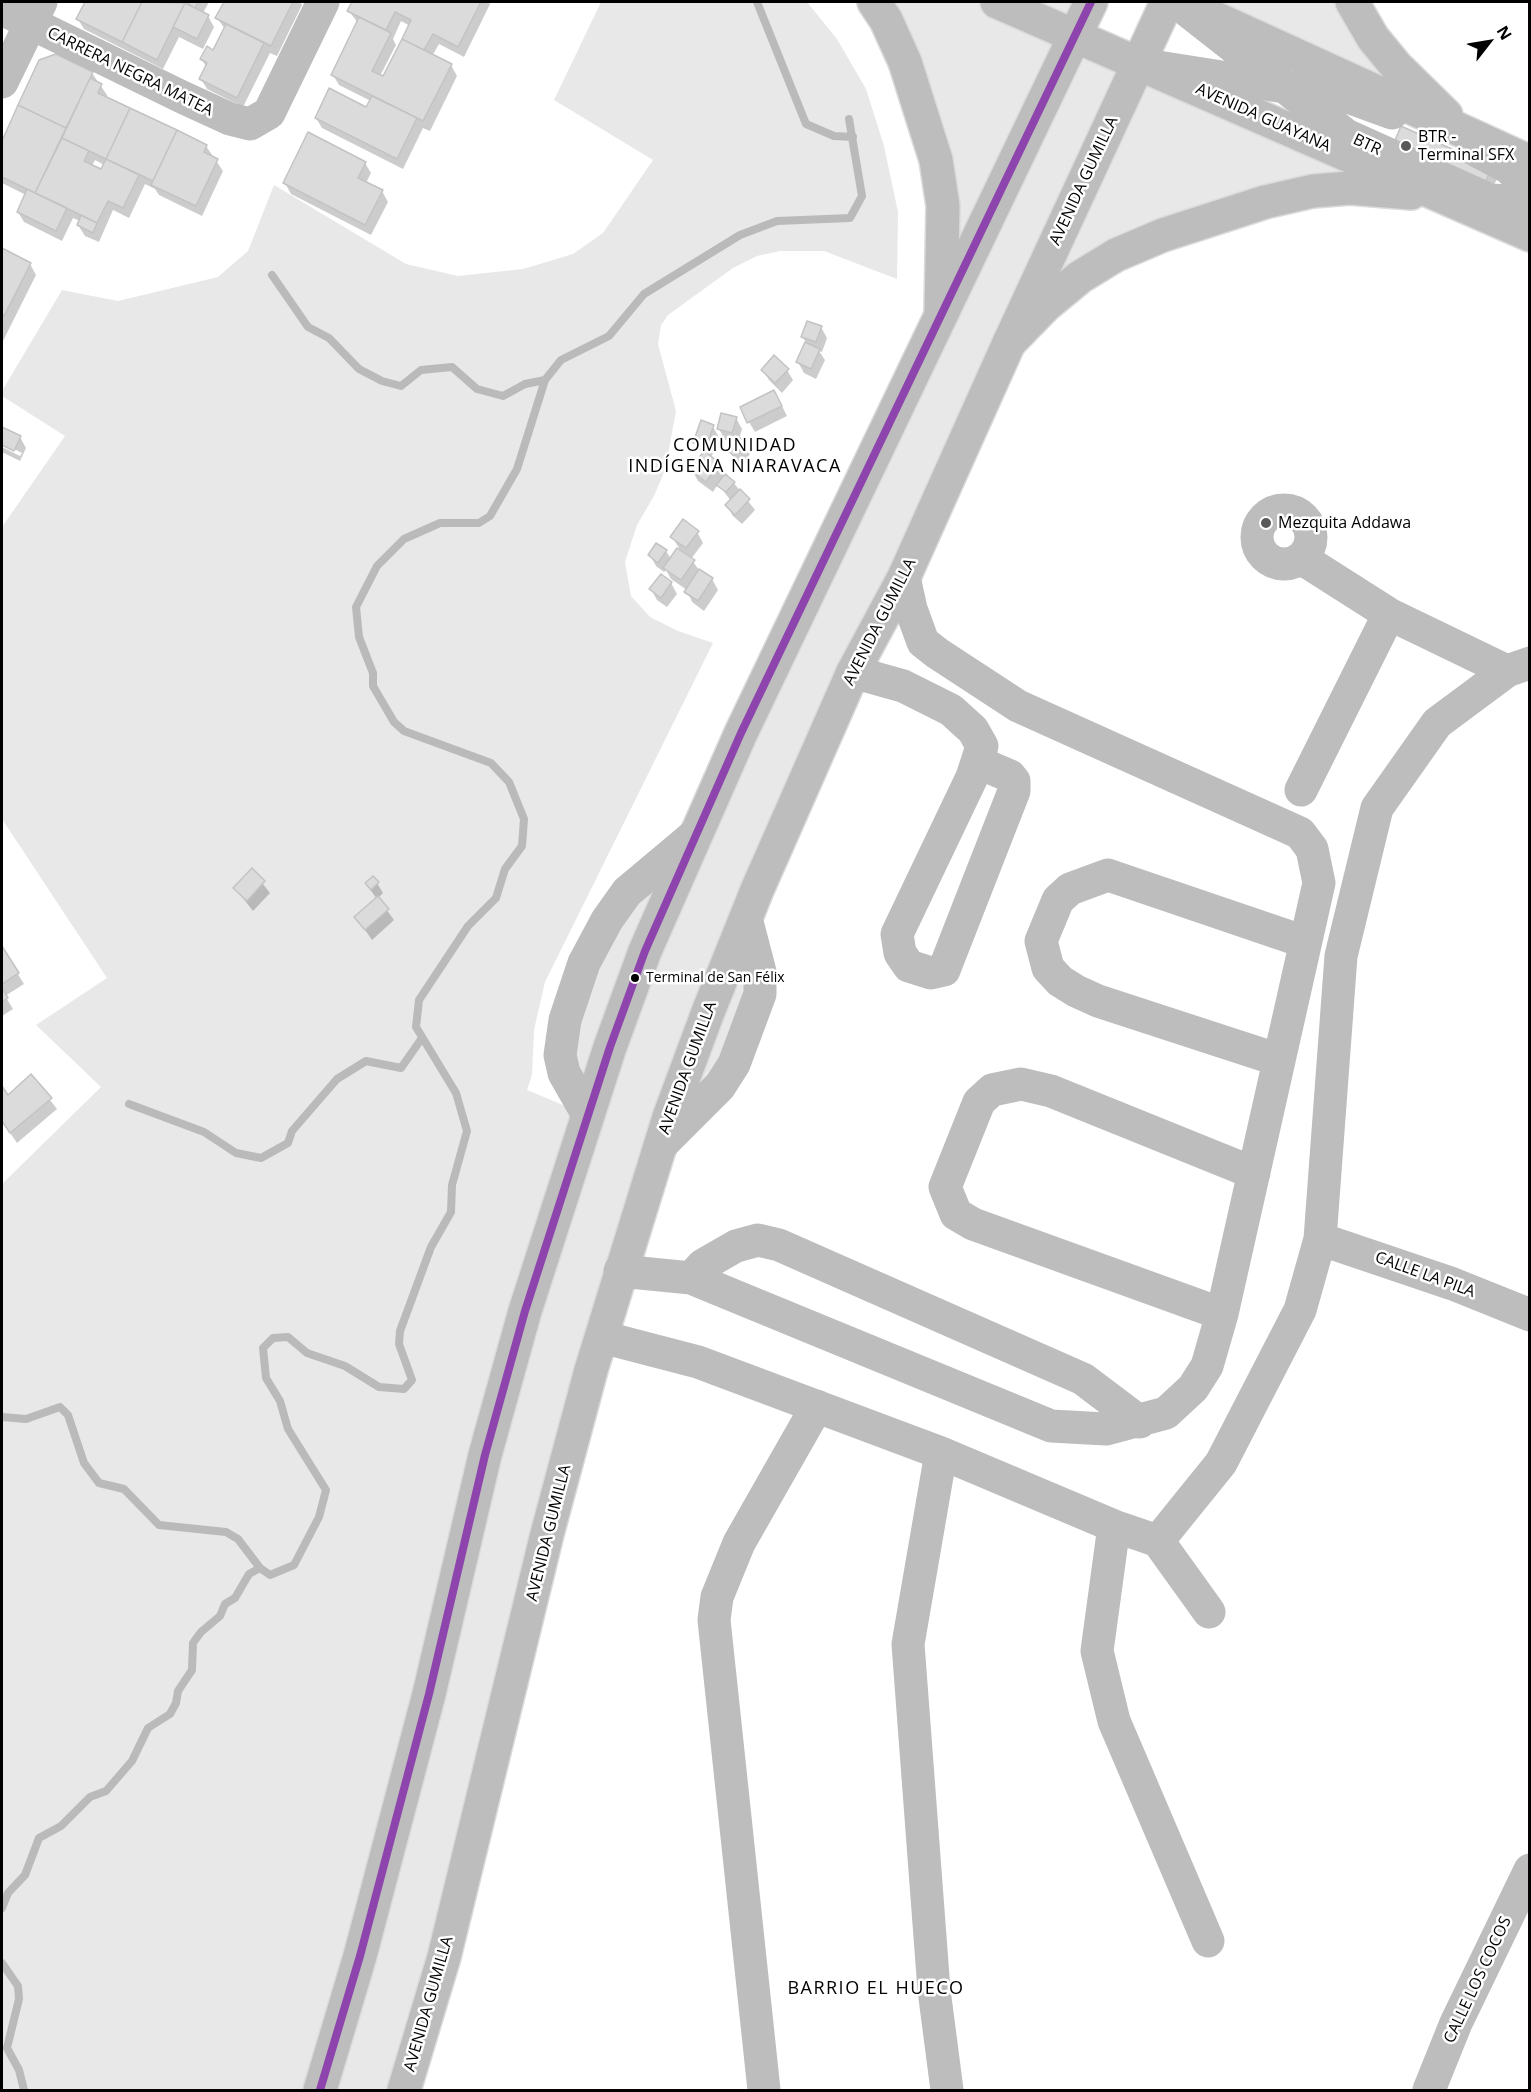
<!DOCTYPE html>
<meta charset="utf-8">
<style>
body{margin:0}
#map{position:relative;width:1531px;height:2092px;overflow:hidden;background:#fff;font-family:"Open Sans",sans-serif}
canvas{display:block}
.frame{position:absolute;inset:0;border:3px solid #000;pointer-events:none}
.north{position:absolute;left:1459px;top:12px;width:60px;height:60px;-webkit-text-stroke:4px #fff;paint-order:stroke;rotate:59deg;font-size:16px;font-weight:700;line-height:24px;text-align:center;color:#000}
.north::after{content:'';display:block;margin:auto;width:21px;height:27px;background:#000;clip-path:polygon(50% 0,100% 100%,50% 72%,0 100%)}
</style>
<div id="map">
<canvas width="1531" height="2092"></canvas>
<div class="frame"></div>
<div class="north">N</div>
</div>
<script>
const c = document.querySelector('canvas').getContext('2d');
c.lineJoin = 'round';
function fillPath(path, color) { c.fillStyle = color; c.fill(path, 'evenodd'); }
const shape = rows => new Path2D(rows.map(r => 'M' + r).join(''));
function trace(path, color, width, dash) { c.strokeStyle = color; c.lineWidth = width; c.lineCap = dash ? 'butt' : 'round'; c.setLineDash(dash || []); c.stroke(path); }
function label(font, color, halo, rows, align = 'center') {
  c.font = font + ' "Open Sans",sans-serif'; c.lineWidth = 5; c.setLineDash([]); c.textBaseline = 'middle'; c.strokeStyle = halo; c.fillStyle = color; for (const [text, x, y, turn = 0] of rows) {
    c.save(); c.translate(x, y); c.rotate((+turn || 0) * Math.PI / 180); c.textAlign = isNaN(turn) ? turn : align; if (halo) c.strokeText(text, 0, 0); c.fillText(text, 0, 0); c.restore();
  }
}
fillPath(shape([
 [601,2,807,2,837,39,866,89,884,146,898,212,897,279,824,251,780,251,757,256,733,268,668,315,661,325,658,344,676,411,665,470,654,496,637,525,625,562,631,596,650,617,678,631,713,643,545,982,534,1030,532,1075,527,1090,587,1115,564,1073,584,963,695,835,941,312,944,247,874,2,1091,2,1075,35,1440,196,1265,202,1046,305,757,890,760,972,734,1064,661,1145,404,2090,2,2090,2,1184,101,1087,36,1025,107,978,2,819,2,527,65,436,2,396,2,391,62,290,118,301,218,277,248,251,274,185,406,264,458,276,523,269,573,254,603,233,653,160,554,100],
 [1180,2,1352,2,1462,131]
]), '#e8e8e8');
fillPath(shape([
 [81,2,179,2,186,5,188,2,209,2,203,13,208,16,214,27,203,49,179,37,163,69,84,29,78,19,86,4],
 [225,2,300,2,302,5,277,56,270,53,243,107,207,89,201,79,206,67,202,59,214,52,225,29,217,18],
 [354,2,489,2,490,4,464,57,439,44,432,56,451,65,457,76,430,131,423,128,403,169,322,128,316,118,367,109,371,101,339,85,333,75,358,23,349,11],
 [401,21,410,26,384,78,380,76,396,45,393,39],
 [41,61,92,73,107,95,106,98,206,146,223,171,202,216,159,195,155,189,145,184,129,218,113,210,99,242,85,236,78,225,80,221,73,218,62,241,24,222,18,212,26,195,2,183,2,144],
 [95,160,104,165,102,171,92,166],
 [1401,128,1497,179,1489,195],
 [365,163,371,173,366,183,382,191,388,202,371,235,291,194,285,183],
 [2,249,30,264,36,275,2,343],
 [821,327,827,338,822,352,819,351,825,360,816,379,804,373,798,362,806,343,803,337],
 [763,370,787,370,793,380,782,393,769,380],
 [780,402,787,416,755,432,749,422],
 [736,418,742,429,739,439,750,454,741,466,727,449,733,442,725,440,719,429],
 [713,427,719,437,711,458,719,464,755,510,742,524,733,516,727,506,731,501,718,484,713,492,698,481,692,470,703,454,694,443],
 [2,428,20,437,26,448,20,461,2,452,2,447,20,456,22,453,2,443],
 [697,532,703,543,691,559,699,570,712,579,718,590,704,611,692,602,687,590,671,579,666,570,664,572,656,566,650,555,666,551,671,559,679,548,672,537],
 [661,576,671,583,677,594,667,607,657,600,651,589],
 [252,870,270,893,253,911,235,888],
 [377,883,383,893,378,898,394,920,372,940,356,917,377,899,366,884],
 [2,949,24,984,5,996,13,1009,2,1016],
 [31,1076,57,1109,17,1143,2,1121,2,1088,8,1097]
]), '#0003');
trace(shape([
 [757,2,806,124,834,136,853,137],
 [272,275,308,327,329,338,359,369,382,381,401,386,421,370,452,367,477,389,503,396,525,384,545,380],
 [129,1104,204,1132,236,1153,261,1158,288,1143,292,1131,337,1079,366,1061,401,1068,422,1038],
 [2,1417,26,1419,60,1407,68,1415,84,1463,99,1483,124,1489,159,1525,226,1532,238,1539,260,1568,270,1575,294,1565,319,1517,326,1490,288,1429,280,1401,266,1378,263,1348,273,1338,288,1337,307,1353,345,1366,379,1387,404,1389,412,1380,399,1344,400,1331,431,1247,451,1212,452,1185,467,1131,456,1093,416,1027,419,1000,468,926,496,898,505,869,522,846,524,819,509,782,491,763,404,731,394,722,373,686,373,673,359,637,356,607,377,566,404,539,440,523,479,523,490,516,517,469,545,380,561,360,609,336,644,294,740,235,777,221,850,218,862,196,849,119],
 [2,1908,8,1893,25,1875,39,1838,61,1826,90,1797,106,1791,132,1761,148,1728,170,1714,176,1703,178,1691,192,1670,193,1643,201,1632,220,1616,225,1604,235,1598,249,1574,260,1568],
 [2,1963,18,1986,19,1999,7,2048,19,2070,24,2090]
]), '#bababa', 8);
const building = shape([
 [85,2,142,2,122,42,76,19,85,2],
 [142,2,185,3,157,60,122,42,142,2],
 [186,2,198,2,195,8,186,2],
 [224,2,293,2,271,46,215,18,224,2],
 [352,2,481,2,458,47,433,34,424,50,402,39,411,20,395,12,386,30,347,11,352,2],
 [185,3,209,15,197,39,173,27,185,3],
 [359,17,391,33,372,71,383,76,402,39,452,64,423,121,331,75,359,17],
 [226,24,264,43,237,98,199,79,207,63,200,59,207,46,213,50,226,24],
 [56,54,93,72,66,128,18,105,39,60,56,54],
 [90,78,102,84,98,93,130,108,106,159,62,138,90,78],
 [329,88,366,107,372,96,417,118,397,159,315,118,329,88],
 [18,105,66,128,35,193,2,177,2,141,18,105],
 [130,108,177,130,153,181,106,159,130,108],
 [1401,126,1492,167,1484,185,1393,145,1401,126],
 [177,130,207,145,204,152,218,159,196,206,151,185,177,130],
 [308,132,366,162,358,178,383,190,365,225,283,183,308,132],
 [62,138,89,151,84,161,101,169,106,159,139,175,123,208,108,201,97,223,35,193,62,138],
 [27,189,67,208,56,231,17,212,27,189],
 [81,215,97,223,93,233,77,225,81,215],
 [2,248,31,263,4,316,2,314,2,248],
 [807,321,822,326,816,342,801,337,807,321],
 [805,342,820,349,811,369,796,362,805,342],
 [774,355,789,369,775,383,761,370,774,355],
 [774,390,782,406,747,423,740,407,774,390],
 [721,413,737,417,732,433,717,429,721,413],
 [701,420,714,425,706,447,693,443,701,420],
 [2,427,21,436,14,451,2,445,2,427],
 [737,435,745,443,734,456,726,449,737,435],
 [704,451,720,463,706,482,690,470,704,451],
 [725,474,735,482,726,492,716,485,725,474],
 [740,489,750,499,735,515,725,505,740,489],
 [683,519,699,531,686,548,670,537,683,519],
 [656,543,667,550,658,563,648,555,656,543],
 [677,548,695,560,681,580,663,568,677,548],
 [699,569,713,578,698,601,684,592,699,569],
 [661,574,672,582,661,598,649,589,661,574],
 [252,868,265,881,247,901,233,888,252,868],
 [373,876,379,882,371,890,365,883,373,876],
 [378,896,389,909,365,930,354,917,378,896],
 [2,946,19,973,2,984,2,946],
 [2,988,8,998,2,1002,2,988],
 [31,1074,52,1098,10,1133,2,1121,2,1086,8,1095,31,1074]
]);
fillPath(building, '#dbdbdb');
trace(building, '#c3c3c3', 1.5);
const major = shape([
 [320,2090,360,1956,429,1694,485,1455,525,1311,610,1047,645,951,741,733,1091,2],
 [404,2090,444,1957,547,1534,591,1370,669,1117,708,1012,757,890,853,672,904,577,1009,343,1167,2]
]);
const highway = shape([
 [874,2,886,20,905,62,936,160,943,206,941,312],
 [997,2,1530,235],
 [1180,2,1530,162],
 [1352,2,1373,38,1396,66,1446,115],
 [1009,343,1046,305,1080,277,1116,255,1163,235,1265,202,1313,191,1350,188,1411,193]
]);
trace(major, '#dbdbdb', 36);
trace(highway, '#dbdbdb', 36);
trace(shape([
 [2,9,182,97,230,119,250,124,269,113,323,2],
 [1189,12,1346,135,1490,200,1530,202],
 [1158,67,1348,97,1392,113],
 [2,82,41,2],
 [1475,150,1509,168,1530,189],
 '1257 537a27 27 0 1 1 54 0a27 27 0 1 1-54 0Z',
 [1301,558,1389,614,1507,671],
 [853,672,903,686,951,710,973,730,982,746,977,762,972,777,897,934,900,953,909,966,931,973,944,970,1014,791,1014,781,1010,776,977,762],
 [1301,790,1389,614],
 [1279,1060,1098,1001,1076,991,1060,981,1048,968,1041,941,1058,900,1070,889,1108,875,1305,942],
 [588,1115,564,1073,560,1055,565,1020,584,963,607,920,627,892,695,835],
 [661,1145,720,1086,734,1064,760,994,760,972,746,918],
 [1320,1239,1453,1284,1530,1315],
 [620,1271,691,1278,1051,1426,1106,1429,1166,1413,1193,1388,1207,1366,1222,1314,1319,883,1312,849,1300,833,1018,706,937,653,923,642,911,609,904,577],
 [691,1278,703,1265,736,1246,758,1240,779,1245,1083,1379,1140,1422],
 [1222,1314,973,1224,956,1214,945,1187,979,1102,992,1090,1021,1084,1051,1091,1254,1173],
 [602,1337,698,1362,941,1453,1114,1526,1158,1541,1209,1612],
 [941,1453,908,1644,934,1990,947,2090],
 [1114,1526,1097,1651,1114,1721,1208,1941],
 [1158,1541,1221,1463,1300,1310,1320,1239,1341,956,1377,808,1437,723,1507,671,1530,663],
 [764,2090,714,1620,717,1597,739,1543,817,1406],
 [1429,2090,1456,2023,1530,1870]
]), '#bdbdbd', 33);
trace(major, '#bdbdbd', 33);
trace(highway, '#bdbdbd', 33);
trace(shape([
 [320,2090,360,1956,429,1694,485,1455,525,1311,610,1047,645,951,741,733,1091,2]
]), '#8e44ad', 8);
for (const [x, y, r, color] of [
 [1406,146,6,"#595959"],
 [1266,523,6,"#595959"],
 [635,978,5,"#000"]
]) { const dot = new Path2D(); dot.arc(x, y, r, 0, 2 * Math.PI); c.fillStyle = color; c.fill(dot); trace(dot, '#fff', 2); }
label('14px', '#000', '#fff', [
 ["Terminal de San Félix",646,978]
], 'left');
label('16px', '#000', '#fff', [
 ["CARRERA NEGRA MATEA",130,72,26],
 ["AVENIDA GUAYANA",1263,118,24],
 ["BTR",1367,145,25],
 ["AVENIDA GUMILLA",1084,181,-65],
 ["AVENIDA GUMILLA",880,622,-63],
 ["AVENIDA GUMILLA",688,1068,-70],
 ["CALLE LA PILA",1425,1275,20],
 ["AVENIDA GUMILLA",549,1533,-76],
 ["CALLE LOS COCOS",1478,1980,-65],
 ["AVENIDA GUMILLA",429,2004,-74]
]);
label('16px', '#000', '#fff', [
 ["BTR -",1418,137],
 ["Terminal SFX",1418,155],
 ["Mezquita Addawa",1278,523]
], 'left');
c.letterSpacing = '1.5px';
label('18px', '#000', '#fff', [
 ["COMUNIDAD",735,446],
 ["INDÍGENA NIARAVACA",735,467],
 ["BARRIO EL HUECO",876,1989]
]);
c.letterSpacing = '0px';
</script>
